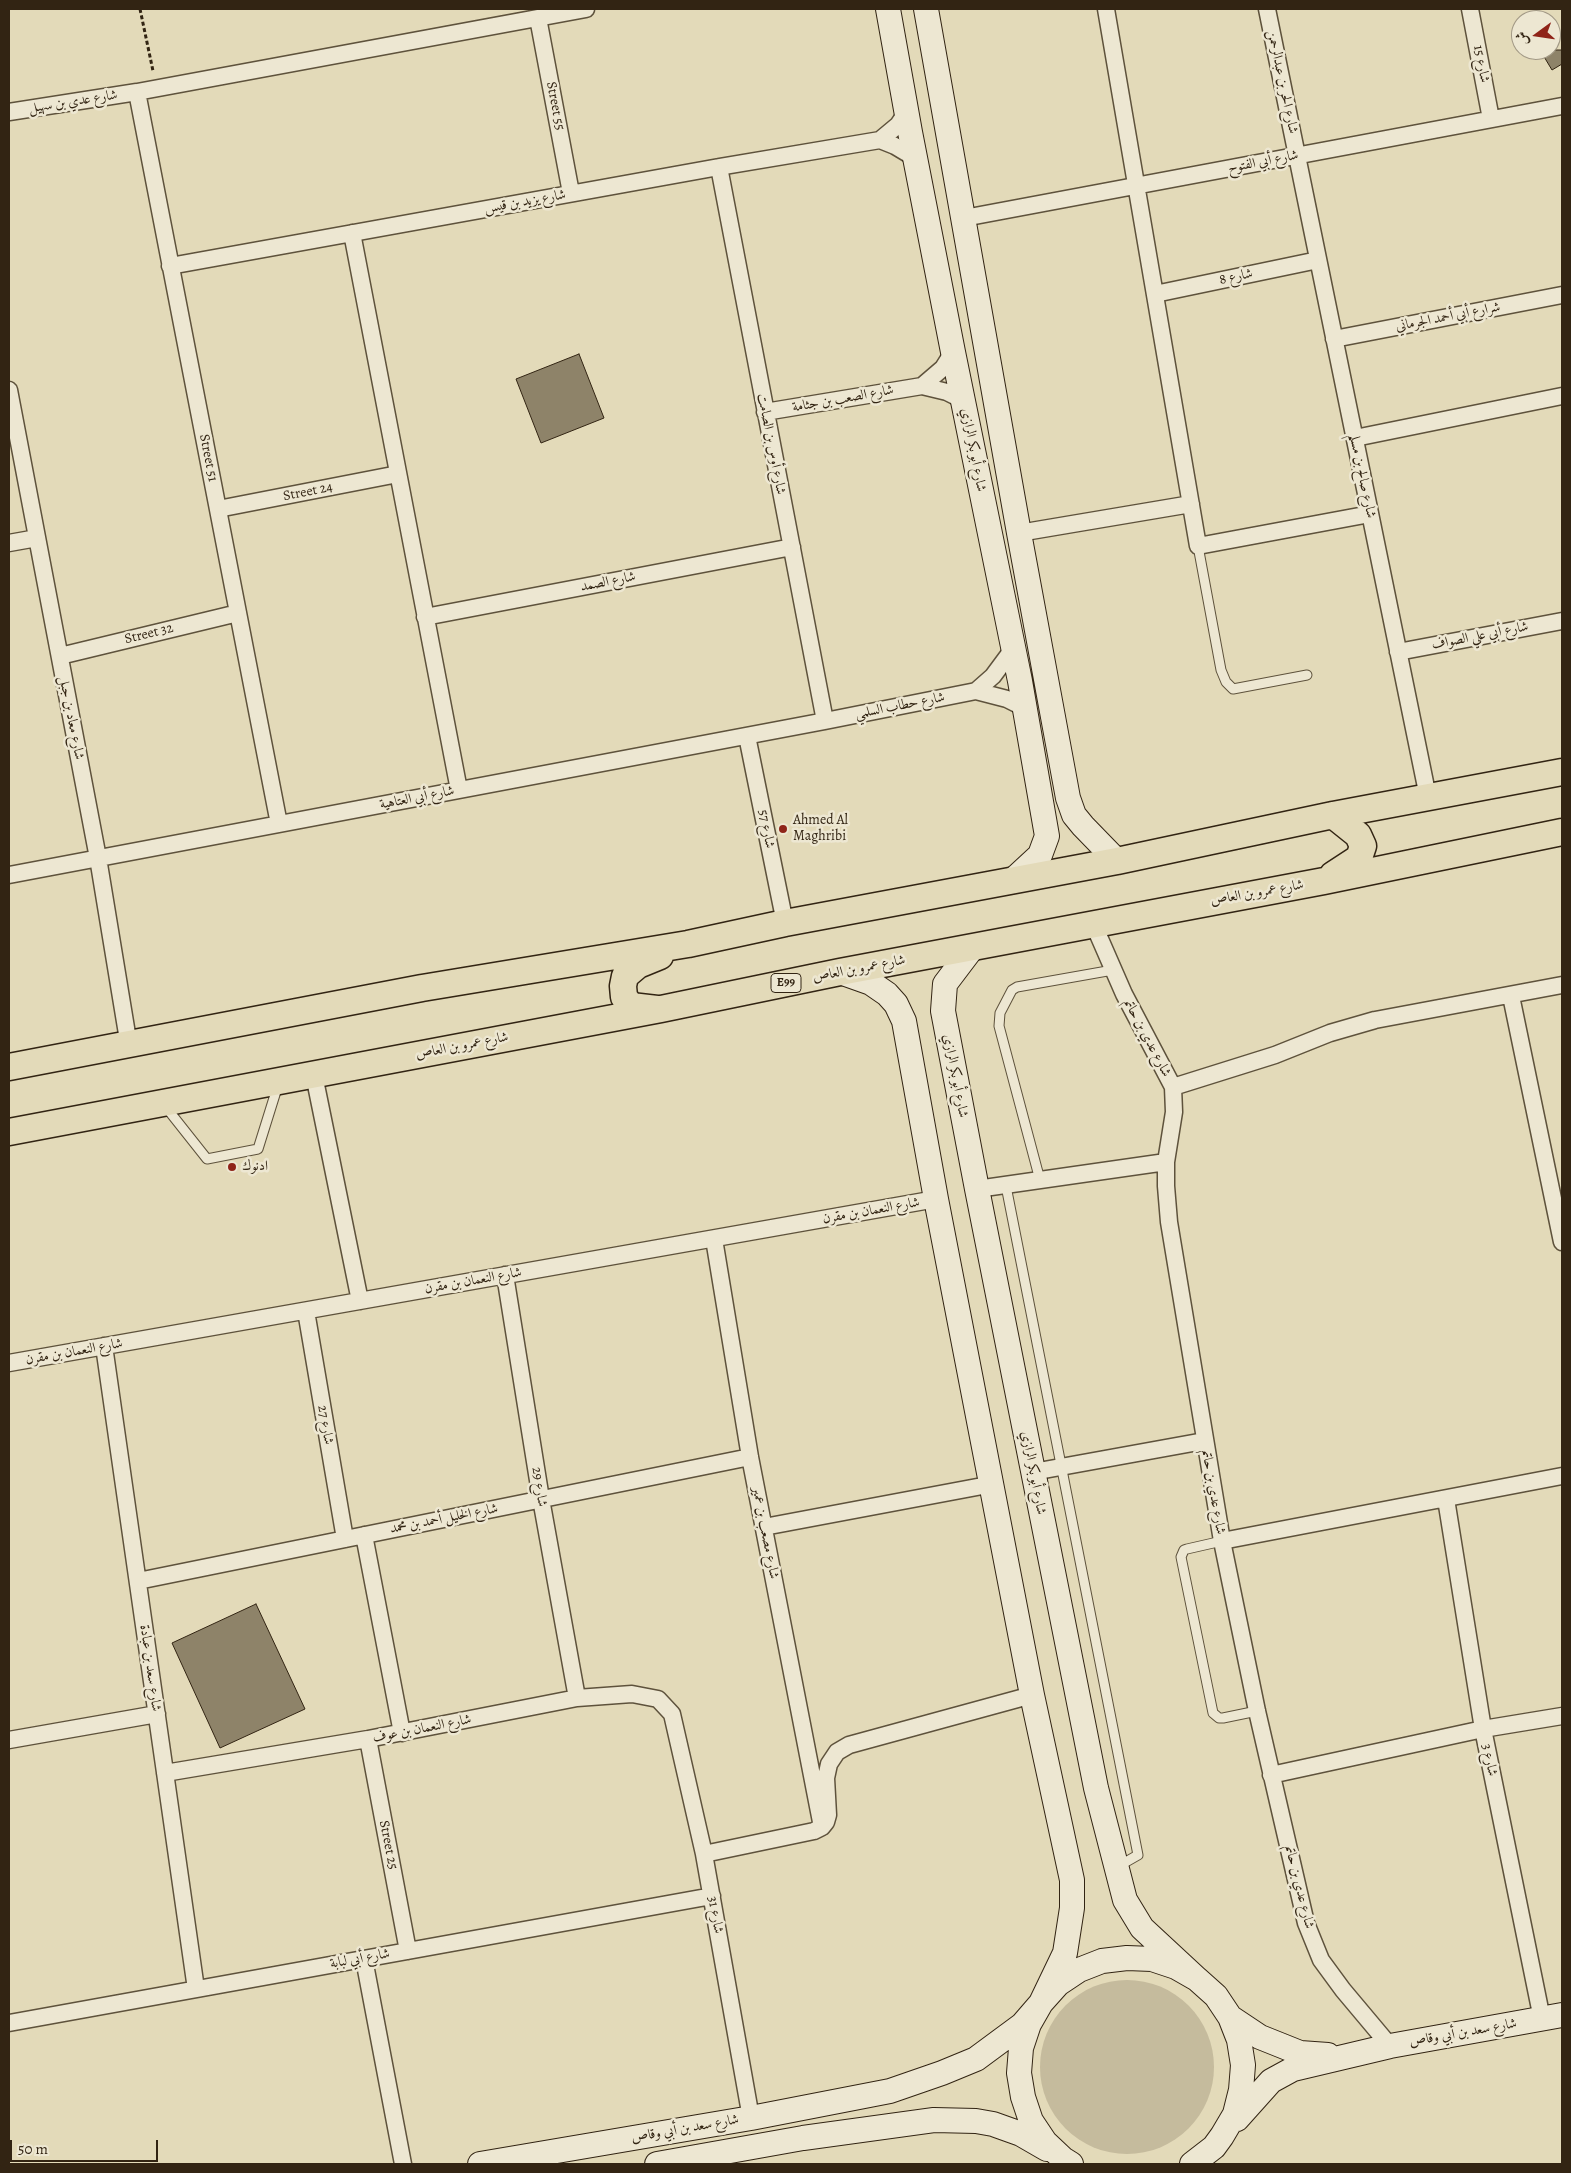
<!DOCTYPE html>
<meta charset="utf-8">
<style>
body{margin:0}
#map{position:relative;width:1571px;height:2173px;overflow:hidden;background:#e3dab9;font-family:Alegreya,Amiri,serif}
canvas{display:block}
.frame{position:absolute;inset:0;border:10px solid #322413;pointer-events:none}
.north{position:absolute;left:1511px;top:10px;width:50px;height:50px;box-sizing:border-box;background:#ede7d2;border:1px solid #a29986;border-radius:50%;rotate:256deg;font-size:14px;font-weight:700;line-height:20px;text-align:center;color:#322413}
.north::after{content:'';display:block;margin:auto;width:18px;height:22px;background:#8f2418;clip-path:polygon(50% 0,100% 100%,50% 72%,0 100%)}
.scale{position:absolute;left:10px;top:2140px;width:148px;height:22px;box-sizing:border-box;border:2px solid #322413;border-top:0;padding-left:6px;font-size:15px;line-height:18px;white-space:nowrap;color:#322413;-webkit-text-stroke:4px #ede7d2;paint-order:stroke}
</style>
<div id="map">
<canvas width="1571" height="2173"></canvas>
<div class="frame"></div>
<div class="north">ش</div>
<div class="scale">50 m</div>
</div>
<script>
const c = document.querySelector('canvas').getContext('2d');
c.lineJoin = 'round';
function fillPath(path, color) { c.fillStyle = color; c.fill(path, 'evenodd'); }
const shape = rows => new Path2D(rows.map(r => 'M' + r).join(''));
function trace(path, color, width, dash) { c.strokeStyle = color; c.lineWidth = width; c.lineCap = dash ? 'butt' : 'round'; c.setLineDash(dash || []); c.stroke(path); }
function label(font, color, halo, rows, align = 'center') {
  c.font = font + ' Alegreya,Amiri,serif'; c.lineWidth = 5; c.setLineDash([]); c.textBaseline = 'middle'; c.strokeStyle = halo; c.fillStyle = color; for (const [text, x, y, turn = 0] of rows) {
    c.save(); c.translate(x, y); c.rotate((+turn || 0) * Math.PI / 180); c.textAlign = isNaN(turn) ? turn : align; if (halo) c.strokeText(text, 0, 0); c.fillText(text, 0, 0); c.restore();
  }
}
fillPath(shape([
 '1040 2067a87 87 0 1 1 174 0a87 87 0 1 1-174 0Z'
]), '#c5bb9d');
const building = shape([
 [1540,50,1562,50,1562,64,1552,70,1540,50],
 [579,354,604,418,541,443,516,379,579,354],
 [256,1604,305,1709,220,1748,172,1643,256,1604]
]);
fillPath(building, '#8e8369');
trace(building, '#322413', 1);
const lane = shape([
 [1198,546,1221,670,1226,682,1233,689,1307,675],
 [165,1106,207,1159,258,1149,278,1085],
 [1040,1180,999,1026,1000,1013,1012,990,1017,987,1113,970],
 [1006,1186,1138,1855,1117,1867],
 [1222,1541,1187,1549,1184,1550,1181,1557,1213,1713,1219,1718,1223,1718,1257,1711]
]);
const street = shape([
 [1106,9,1198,546,1370,514],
 [1267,9,1428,797],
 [1470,9,1491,119],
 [538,18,571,193],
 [137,92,279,824],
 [9,112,137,92,586,9],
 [880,140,895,146,915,158],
 [719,167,825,721],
 [964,218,1562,106],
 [352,233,459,790],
 [170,266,719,167,880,140,898,125,906,113],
 [1155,294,1318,260],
 [1334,339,1562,295],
 [922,386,947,392,963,400],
 [9,390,98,858,129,1046],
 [765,412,922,386,943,368,953,352],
 [1355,438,1562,396],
 [218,509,398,474],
 [1019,533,1191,504],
 [9,543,37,538],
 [425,617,792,547],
 [1398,652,1562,621],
 [60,656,238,613],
 [976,691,993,676,1013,649],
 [747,736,785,923],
 [9,875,825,721,976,691,1007,699,1025,708],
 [1093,923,1124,994,1173,1087,1174,1112,1166,1162,1166,1186,1169,1222,1222,1541,1257,1711,1306,1923,1321,1960,1343,1990,1390,2046],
 [1511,996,1562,1242],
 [314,1075,360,1301],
 [1173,1087,1275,1055,1330,1033,1375,1020,1562,985],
 [977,1189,1166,1162],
 [714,1239,750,1457,822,1827],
 [505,1275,541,1499,577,1698],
 [306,1311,345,1539],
 [104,1346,196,1989],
 [9,1363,936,1199],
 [1033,1472,1204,1441],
 [1446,1499,1483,1729,1542,2019],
 [764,1527,993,1484],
 [364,1535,402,1733],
 [1222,1541,1562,1476],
 [138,1581,750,1457],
 [368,1739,408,1951],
 [9,1740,157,1714],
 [165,1773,368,1739,577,1698,632,1694,658,1699,672,1714,704,1854,751,2118],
 [1271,1775,1483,1729,1562,1716],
 [704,1854,814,1831,822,1827,826,1822,828,1815,826,1778,829,1764,837,1752,849,1745,1032,1695],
 [364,1959,403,2164],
 [9,2023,712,1896]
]);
const secondary = shape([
 [888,9,910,132,953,352,1020,681,1047,836,1040,855,1013,880],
 [926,9,1019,533,1068,798,1074,815,1083,826,1117,861],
 [973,947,945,984,943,1011,977,1189,1096,1788,1125,1900,1142,1928,1197,1979],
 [1230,2017,1260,2037,1300,2053,1328,2055],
 [1237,2119,1271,2081,1293,2069,1390,2046,1562,2015],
 [480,2164,751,2118,890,2091,942,2073,976,2059,1022,2025,1041,2003,1065,1953,1072,1908,1072,1880,1032,1695,936,1199,904,1021,896,1004,887,994,871,983,840,972],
 [657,2164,803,2138,934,2120,976,2121,993,2124,1021,2134,1047,2149],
 [1071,2164,1063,2159,1045,2142,1031,2121,1023,2097,1019,2073,1021,2048,1029,2024,1041,2003,1058,1984,1079,1970,1102,1961,1127,1958,1152,1959,1176,1967,1197,1979,1216,1996,1230,2017,1239,2040,1243,2065,1241,2090,1235,2114,1222,2136,1214,2147,1192,2164]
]);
const primary = shape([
 [1333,875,1359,858,1363,846,1358,835,1333,815],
 [657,1009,631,1006,624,997,623,986,625,976,638,965,660,956],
 [9,1067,422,988,688,944,785,923,1117,861,1333,815,1562,772],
 [9,1132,661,1009,840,972,1324,881,1562,832]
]);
trace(lane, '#5e523c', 11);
trace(street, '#5e523c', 19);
trace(secondary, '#322413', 26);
trace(primary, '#322413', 29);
trace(shape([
 [140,9,153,71]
]), '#322413', 3, [4, 2.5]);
trace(lane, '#ede7d2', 9);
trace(street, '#ede7d2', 16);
trace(secondary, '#ede7d2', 24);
trace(primary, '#e3dab9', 26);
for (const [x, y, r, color] of [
 [783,829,5,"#8f2418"],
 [232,1167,5,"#8f2418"]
]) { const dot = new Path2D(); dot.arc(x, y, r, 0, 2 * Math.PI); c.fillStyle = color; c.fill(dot); trace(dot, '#ede7d2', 2); }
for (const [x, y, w] of [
 [786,983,30]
]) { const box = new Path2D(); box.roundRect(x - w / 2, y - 9.5, w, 19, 4); c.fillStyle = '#ede7d2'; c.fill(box); trace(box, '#322413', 1); }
label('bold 12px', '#322413', null, [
 ["E99",786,983]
]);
label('14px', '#322413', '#ede7d2', [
 ["شارع 15",1481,64,79],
 ["شارع الحر بن عبدالرحمن",1282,82,78],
 ["شارع عدي بن سهيل",73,102,-9],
 ["Street 55",555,106,79],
 ["شارع أبي الفتوح",1263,162,-11],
 ["شارع يزيد بن قيس",525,202,-10],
 ["شارع 8",1236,277,-12],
 ["شرارع أبي أحمد الجرماني",1448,317,-11],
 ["شارع الصعب بن جثامة",843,399,-10],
 ["شارع أوس بن الصامت",771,444,79],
 ["شارع أبو بكر الرازي",973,450,79],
 ["Street 51",208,458,79],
 ["شارع صالح بن مسلم",1362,476,78],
 ["Street 24",308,492,-11],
 ["شارع الصمد",608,582,-11],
 ["Street 32",149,634,-14],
 ["شارع أبي علي الصواف",1480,636,-11],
 ["شارع حطاب السلمي",900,706,-11],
 ["شارع معاد بن جبل",71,718,79],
 ["شارع أبي العتاهية",417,798,-11],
 ["شارع 57",766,829,79],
 ["شارع عمرو بن العاص",1257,893,-10],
 ["شارع عمرو بن العاص",859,969,-11],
 ["شارع عدي بن حاتم",1147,1038,62],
 ["شارع عمرو بن العاص",462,1046,-11],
 ["شارع أبو بكر الرازي",955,1076,79],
 ["شارع النعمان بن مقرن",871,1211,-10],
 ["شارع النعمان بن مقرن",473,1281,-10],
 ["شارع النعمان بن مقرن",74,1352,-10],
 ["شارع 27",325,1425,80],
 ["شارع أبو بكر الرازي",1033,1473,79],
 ["شارع 29",539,1487,81],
 ["شارع عدي بن حاتم",1213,1492,80],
 ["شارع الخليل أحمد بن محمد",444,1519,-11],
 ["شارع مصعب بن عمير",765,1533,79],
 ["شارع سعد بن عبادة",150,1668,82],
 ["شارع النعمان بن عوف",422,1729,-11],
 ["شارع 3",1489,1760,78],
 ["Street 25",388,1845,79],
 ["شارع عدي بن حاتم",1299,1887,76],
 ["شارع 31",715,1915,80],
 ["شارع أبي لبابة",360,1959,-10],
 ["شارع سعد بن أبي وقاص",1463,2033,-10],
 ["شارع سعد بن أبي وقاص",685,2129,-10]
]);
label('14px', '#322413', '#ede7d2', [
 ["Ahmed Al",793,821],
 ["Maghribi",793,837],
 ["ادنوك",242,1167]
], 'left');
</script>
